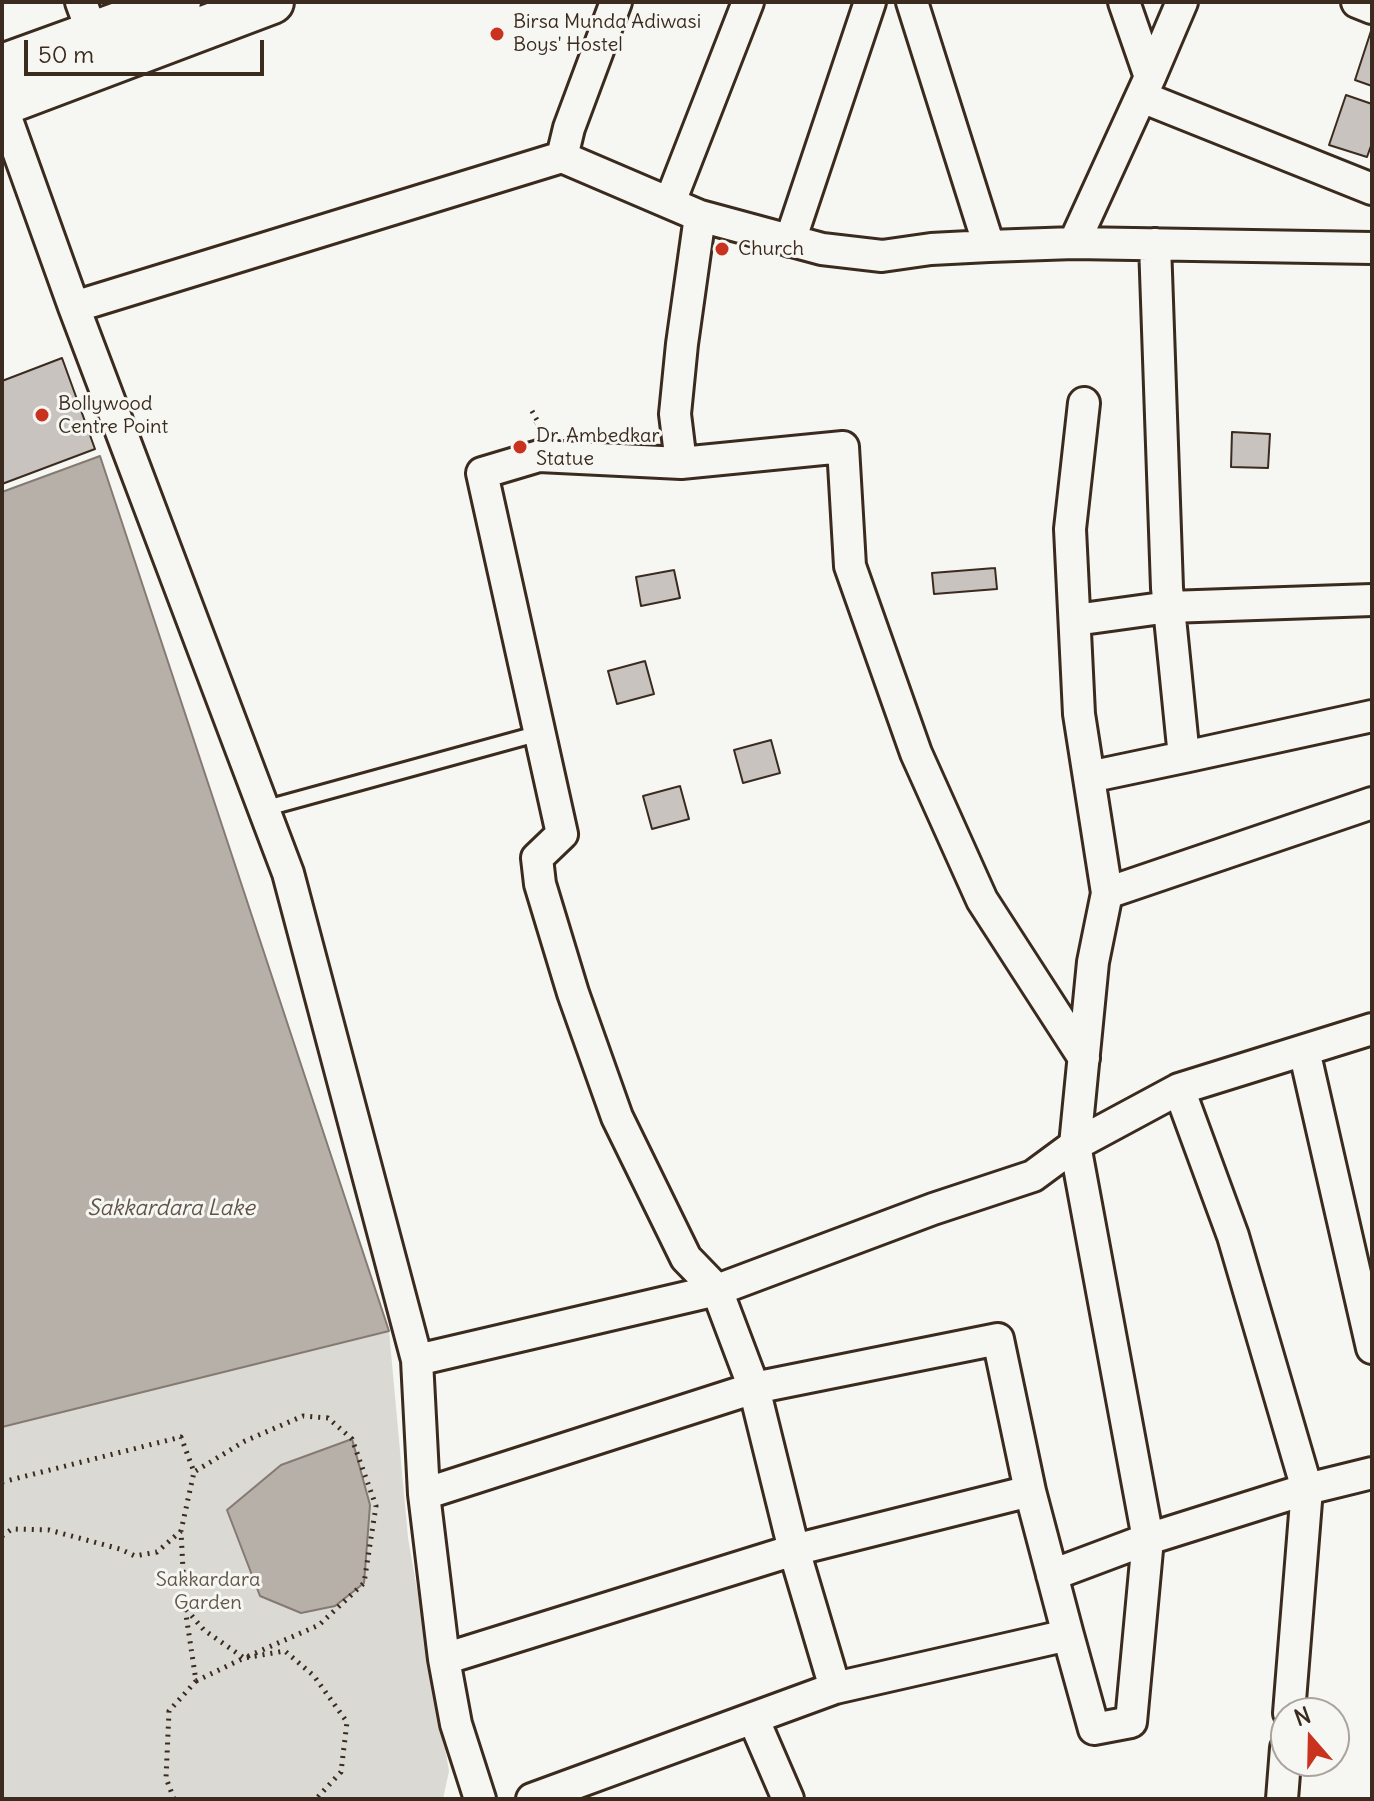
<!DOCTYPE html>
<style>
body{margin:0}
#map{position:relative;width:1374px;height:1801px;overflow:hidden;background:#f6f6f2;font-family:Delius,sans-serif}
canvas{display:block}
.frame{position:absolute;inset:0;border:4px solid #3b2a1e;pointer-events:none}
.north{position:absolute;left:1270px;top:1697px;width:80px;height:80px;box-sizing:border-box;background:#f6f6f2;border:2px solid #aba49d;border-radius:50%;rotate:340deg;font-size:22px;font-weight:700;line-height:32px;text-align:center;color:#3b2a1e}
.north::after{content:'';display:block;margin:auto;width:28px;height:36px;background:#c8321e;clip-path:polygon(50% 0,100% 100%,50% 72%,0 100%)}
.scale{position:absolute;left:24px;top:40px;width:240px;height:36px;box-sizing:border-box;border:4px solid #3b2a1e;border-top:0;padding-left:10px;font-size:24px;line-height:28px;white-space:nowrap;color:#3b2a1e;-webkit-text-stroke:6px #f6f6f2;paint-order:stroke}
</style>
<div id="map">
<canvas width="1374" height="1801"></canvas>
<div class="frame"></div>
<div class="north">N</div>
<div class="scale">50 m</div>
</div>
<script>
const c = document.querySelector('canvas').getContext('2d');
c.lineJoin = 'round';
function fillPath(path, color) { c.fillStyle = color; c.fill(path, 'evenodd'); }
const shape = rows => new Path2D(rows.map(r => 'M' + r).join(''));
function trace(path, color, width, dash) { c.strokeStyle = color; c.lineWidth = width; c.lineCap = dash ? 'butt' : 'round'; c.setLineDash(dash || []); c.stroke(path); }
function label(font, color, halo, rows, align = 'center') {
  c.font = font + ' Delius,sans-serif'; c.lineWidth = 6; c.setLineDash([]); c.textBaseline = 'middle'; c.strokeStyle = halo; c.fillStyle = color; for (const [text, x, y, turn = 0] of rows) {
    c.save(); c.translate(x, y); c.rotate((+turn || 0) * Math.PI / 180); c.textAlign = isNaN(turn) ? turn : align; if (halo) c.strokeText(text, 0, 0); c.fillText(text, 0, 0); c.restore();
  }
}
fillPath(shape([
 [389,1331,408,1538,449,1771,443,1799,2,1799,2,1427]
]), '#dad9d3');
const water = shape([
 [100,456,389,1331,2,1427,2,492,100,456],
 [352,1439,370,1505,364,1583,335,1606,301,1613,260,1596,227,1510,281,1465,352,1439]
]);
fillPath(water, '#b6b0a9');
trace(water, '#857a71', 2);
const building = shape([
 [1371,31,1372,31,1372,86,1355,80,1371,31],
 [1346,95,1372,104,1372,143,1367,157,1329,145,1346,95],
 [62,358,95,449,2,484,2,381,62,358],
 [1232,432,1270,434,1268,468,1231,467,1232,432],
 [995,568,997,589,934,594,932,573,995,568],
 [674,570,680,598,641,606,636,577,674,570],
 [645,661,654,694,617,704,608,671,645,661],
 [771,740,780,773,743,783,734,750,771,740],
 [680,786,689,819,652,829,643,796,680,786]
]);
fillPath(building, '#c8c3be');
trace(building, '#3b2a1e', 2);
const lane = shape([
 [263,809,540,733]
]);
const street = shape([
 [81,2,92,32],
 [912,2,989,246,1074,243,1372,248],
 [1357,2,1372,8],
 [1150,77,1182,2],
 [1142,97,1372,189],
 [2,106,74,307,288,873,417,1360,424,1494,444,1659,456,1724,480,1799],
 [562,157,700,216,822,249,882,256,931,249,989,246],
 [670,202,748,2],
 [790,241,870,2],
 [1074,243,1150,77,1124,2],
 [74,307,562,157,569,128,616,2],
 [1084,403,1070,529,1079,714,1107,893],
 [681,463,843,447,850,566,916,753,982,900,1084,1058],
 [1075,620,1169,607,1372,600],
 [1184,757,1372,716],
 [1089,777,1184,757,1167,588,1155,244],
 [1304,1050,1372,1348],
 [1179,1089,1233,1236,1307,1489,1289,1713],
 [417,1360,717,1290,933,1209,1033,1176,1075,1145,1093,962,1107,893,1372,803],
 [424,1494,754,1388,998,1339,1030,1491],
 [1052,1575,1148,1539,1307,1489,1372,1473],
 [1068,1635,1094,1729,1131,1722,1148,1539,1075,1145,1179,1089,1372,1029],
 [444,1659,794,1550,1030,1491,1068,1635,835,1688],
 [753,1718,788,1799],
 [532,1799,835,1688,794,1550,754,1388,717,1290,686,1258,617,1117,573,993,540,884,537,858,562,834,482,473,539,456,681,463,675,414,682,344,700,216],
 [1282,1799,1286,1748]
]);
const secondary = shape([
 [2,66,179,2],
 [2,104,272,2]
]);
trace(lane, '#3b2a1e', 20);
trace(street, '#3b2a1e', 36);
trace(secondary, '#3b2a1e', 48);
trace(shape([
 [532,411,538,422,535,424],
 [2,1482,181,1437,194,1472,245,1441,303,1416,328,1418,352,1439,376,1506,364,1583,319,1625,244,1658,204,1630,185,1608],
 [2,1536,12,1529,49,1530,120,1549,135,1556,157,1552,181,1531],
 [196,1681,244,1658,285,1651,314,1676,347,1722,341,1772,316,1799],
 [174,1799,166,1778,169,1711,196,1681,185,1608,181,1531,194,1472]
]), '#3b2a1e', 5, [2, 6]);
trace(lane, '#f6f6f2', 14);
trace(street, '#f6f6f2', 30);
trace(secondary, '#f6f6f2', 42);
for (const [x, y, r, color] of [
 [497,34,8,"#c8321e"],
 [722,249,8,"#c8321e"],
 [42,415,8,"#c8321e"],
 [520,447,8,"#c8321e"]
]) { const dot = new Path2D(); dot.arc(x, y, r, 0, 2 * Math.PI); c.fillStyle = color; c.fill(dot); trace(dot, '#f6f6f2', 3); }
label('20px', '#3b2a1e', '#f6f6f2', [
 ["Birsa Munda Adiwasi",513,22],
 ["Boys' Hostel",513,45],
 ["Church",738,249],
 ["Bollywood",58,404],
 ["Centre Point",58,427],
 ["Dr. Ambedkar",536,436],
 ["Statue",536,459]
], 'left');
label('20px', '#63564b', '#f6f6f2', [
 ["Sakkardara",208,1580],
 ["Garden",208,1603]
]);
label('italic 22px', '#605248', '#f6f6f2', [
 ["Sakkardara Lake",171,1209]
]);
</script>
